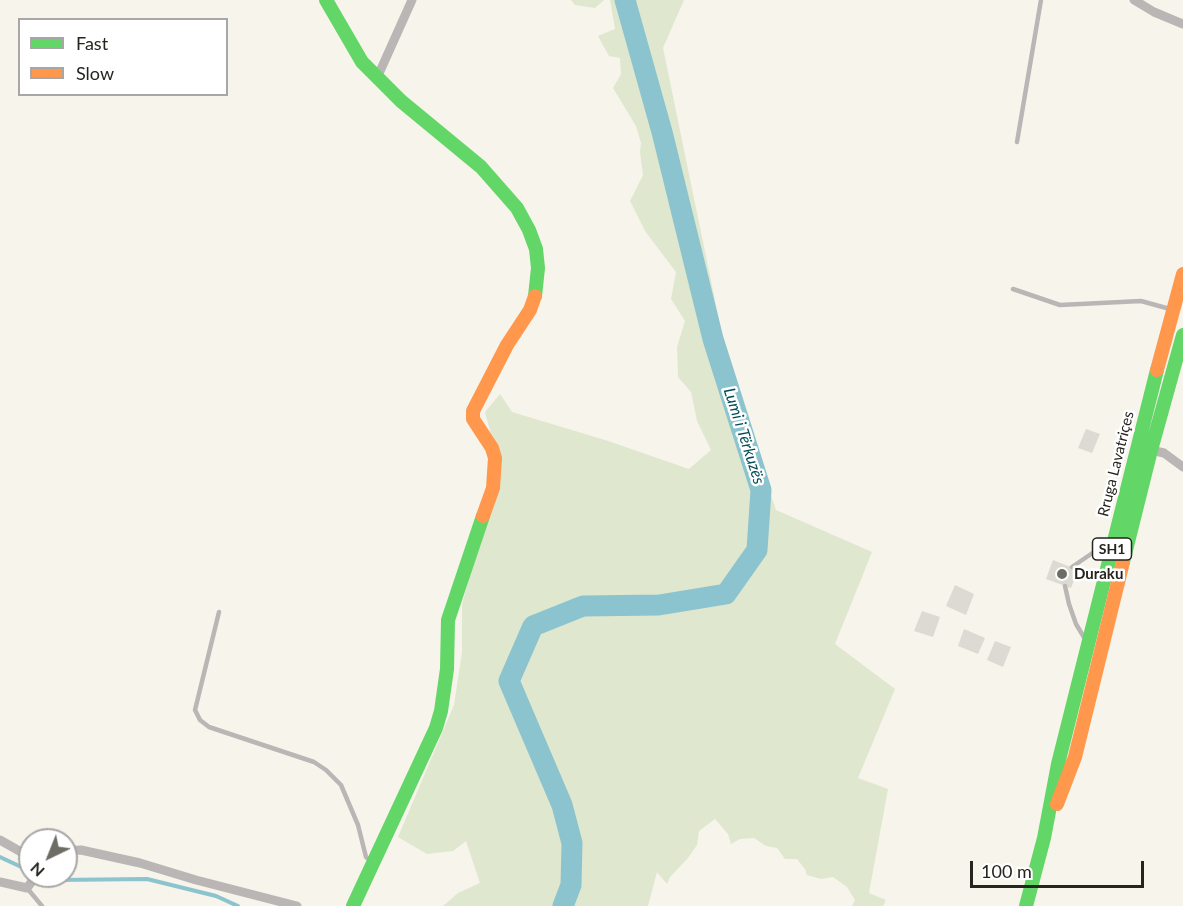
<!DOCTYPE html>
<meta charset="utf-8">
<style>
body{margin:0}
#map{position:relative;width:1183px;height:906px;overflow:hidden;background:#f7f4eb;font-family:Lato,sans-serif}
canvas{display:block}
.legend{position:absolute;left:18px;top:18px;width:210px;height:78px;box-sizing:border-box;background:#fff;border:2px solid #a8a7a5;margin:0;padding:8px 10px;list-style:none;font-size:18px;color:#25241d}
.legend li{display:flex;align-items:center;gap:12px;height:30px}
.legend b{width:30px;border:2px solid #a8a7a5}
.north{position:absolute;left:18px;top:828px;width:60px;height:60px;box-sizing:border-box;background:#fff;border:2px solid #a8a7a5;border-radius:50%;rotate:223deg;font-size:16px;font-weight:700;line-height:24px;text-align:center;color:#25241d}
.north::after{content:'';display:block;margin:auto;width:21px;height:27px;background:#6e6d65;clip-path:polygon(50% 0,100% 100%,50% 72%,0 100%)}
.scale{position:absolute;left:970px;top:861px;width:174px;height:27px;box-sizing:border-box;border:3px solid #25241d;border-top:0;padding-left:8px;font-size:18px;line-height:21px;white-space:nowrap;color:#25241d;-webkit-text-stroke:4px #fff;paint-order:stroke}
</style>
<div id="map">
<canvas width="1183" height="906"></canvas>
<ul class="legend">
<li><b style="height:8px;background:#63d668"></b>Fast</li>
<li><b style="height:8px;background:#ff974d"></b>Slow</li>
</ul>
<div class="north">N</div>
<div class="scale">100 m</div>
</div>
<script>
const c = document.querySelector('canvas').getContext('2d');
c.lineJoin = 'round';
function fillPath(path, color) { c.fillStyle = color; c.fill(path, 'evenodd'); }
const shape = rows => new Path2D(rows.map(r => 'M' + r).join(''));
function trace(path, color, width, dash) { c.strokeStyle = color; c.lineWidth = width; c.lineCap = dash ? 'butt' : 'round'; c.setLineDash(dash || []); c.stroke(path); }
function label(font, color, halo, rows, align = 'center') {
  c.font = font + ' Lato,sans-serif'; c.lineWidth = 5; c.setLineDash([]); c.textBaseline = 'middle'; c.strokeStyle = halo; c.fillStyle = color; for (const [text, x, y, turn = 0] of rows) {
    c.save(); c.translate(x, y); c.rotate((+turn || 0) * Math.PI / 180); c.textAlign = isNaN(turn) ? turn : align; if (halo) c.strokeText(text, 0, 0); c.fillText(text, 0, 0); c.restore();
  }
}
fillPath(shape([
 [571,0,604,0,595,8,575,5],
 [610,0,684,0,663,48,730,373,776,510,872,552,835,644,895,689,858,778,888,789,869,893,886,900,883,906,852,906,855,900,847,887,833,877,821,879,807,875,805,869,797,859,785,859,777,848,766,846,754,838,740,839,731,844,728,834,715,819,699,831,697,845,688,858,670,877,667,884,657,872,648,906,443,906,458,893,480,883,466,841,453,851,427,854,398,837,454,705,462,652,462,604,483,530,493,442,485,412,500,394,512,412,605,440,689,469,711,450,697,421,691,392,678,377,677,347,685,321,671,299,676,272,645,231,630,201,643,175,640,152,641,143,636,126,613,88,621,74,620,58,609,56,598,36,615,29]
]), '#dfe7cf');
trace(shape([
 [0,857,30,871],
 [45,876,57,880,147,879,216,896,238,906]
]), '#8bc4ce', 4);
trace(shape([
 [563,906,571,885,572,843,562,805,509,681,533,626,583,606,659,605,726,594,757,550,761,490,713,339,662,132,625,0]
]), '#8bc4ce', 21);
fillPath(shape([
 [1086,429,1100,434,1092,453,1078,448],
 [1053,560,1078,570,1071,588,1046,579],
 [955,585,974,594,966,615,946,606],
 [922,611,940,617,933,637,914,631],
 [964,629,985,638,978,654,958,646],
 [995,641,1011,647,1003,667,987,660]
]), '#dcdad2');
trace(shape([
 [1017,142,1041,0],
 [1013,289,1060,305,1141,301,1170,309],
 [1072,567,1110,541],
 [1065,586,1069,604,1076,624,1085,639],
 [219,612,195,710,200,720,209,727,314,762,326,770,341,785,358,825,366,857,372,862],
 [27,888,42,906]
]), '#bab6b5', 4.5);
trace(shape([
 [1134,0,1154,12,1183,24],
 [377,78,412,0],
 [1151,450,1164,453,1183,467],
 [0,840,30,857],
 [66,851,81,850,140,863,196,880,297,906],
 [0,882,27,888,36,876]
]), '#bab6b5', 9);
trace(shape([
 [326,0,362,62,401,101,481,167,517,208,529,230,536,249,538,268,535,296],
 [1123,562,1151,450,1183,335],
 [353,906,436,728,441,711,447,669,448,620,483,516],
 [1026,906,1044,838,1058,764,1157,370]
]), '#63d668', 14);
trace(shape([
 [1157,370,1183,274],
 [483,516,493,488,495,458,492,448,473,419,473,411,507,345,530,310,535,296],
 [1057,804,1075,757,1123,562]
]), '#ff974d', 14);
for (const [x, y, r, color] of [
 [1062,574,6,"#6e6d65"]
]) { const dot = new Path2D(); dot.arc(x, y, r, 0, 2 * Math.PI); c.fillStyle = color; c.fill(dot); trace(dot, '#fff', 2); }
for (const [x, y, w] of [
 [1112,549,39]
]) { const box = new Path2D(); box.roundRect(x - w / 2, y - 11, w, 22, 4.5); c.fillStyle = '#fff'; c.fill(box); trace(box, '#25241d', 1.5); }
label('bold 14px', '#25241d', null, [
 ["SH1",1112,549]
]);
label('15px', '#25241d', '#fff', [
 ["Rruga Lavatriçes",1116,464,-76]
]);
label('bold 15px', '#25241d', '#fff', [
 ["Duraku",1074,574]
], 'left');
label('italic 16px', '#004c59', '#fff', [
 ["Lumi i Tërkuzës",744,436,72]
]);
</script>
